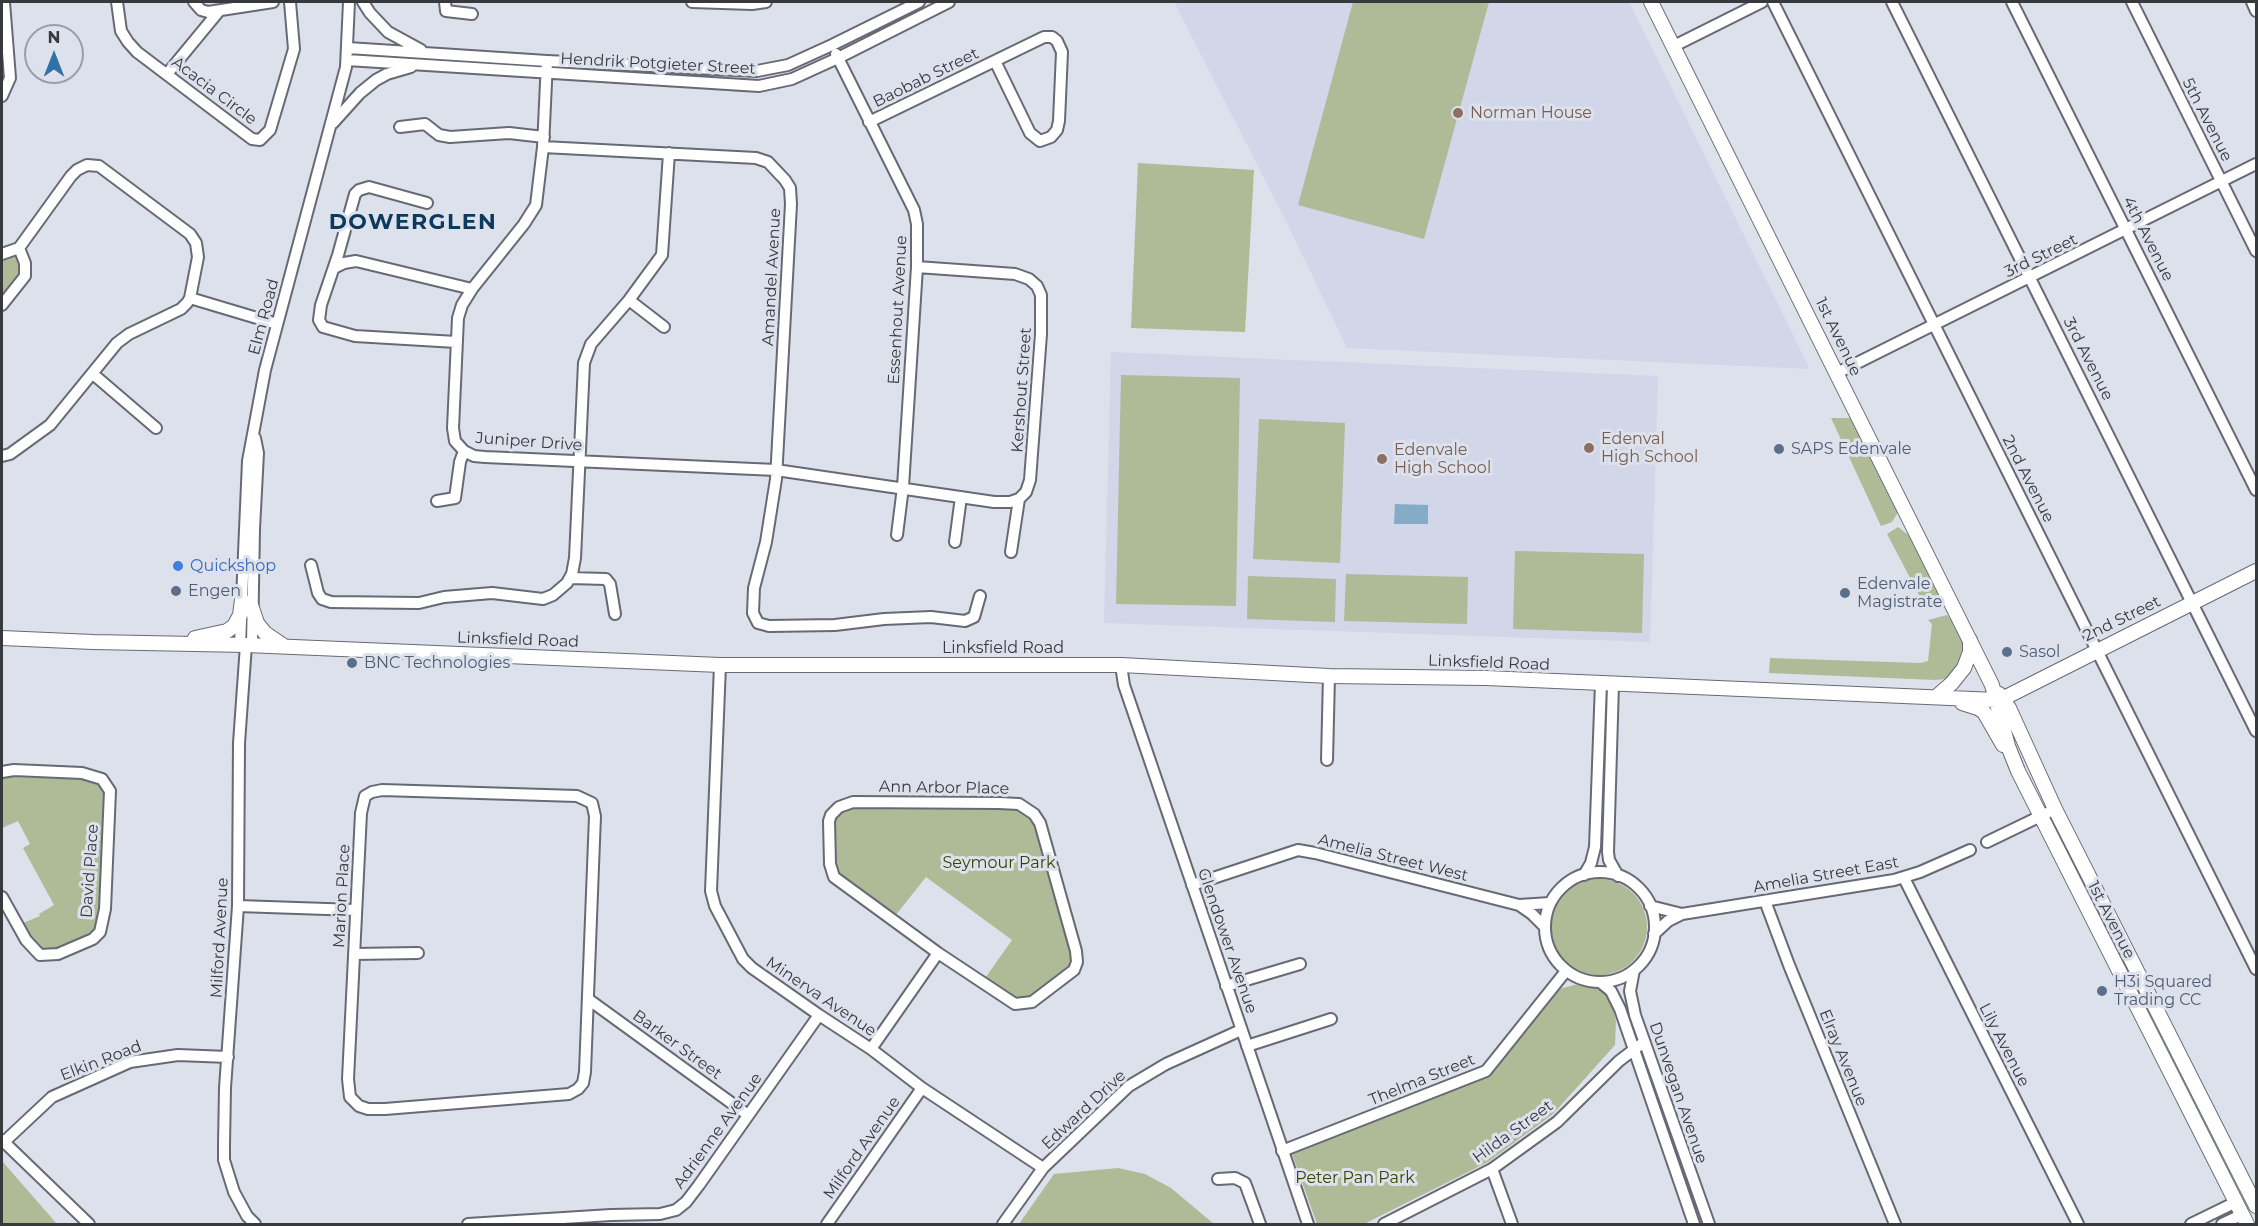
<!DOCTYPE html>
<style>
body{margin:0}
#map{position:relative;width:2258px;height:1226px;overflow:hidden;background:#dde1ec;font-family:Montserrat,sans-serif}
canvas{display:block}
.frame{position:absolute;inset:0;border:3px solid #37393d;pointer-events:none}
.north{position:absolute;left:24px;top:24px;width:60px;height:60px;box-sizing:border-box;background:#dde1ec;border:2px solid #9b9ea6;border-radius:50%;rotate:0deg;font-size:16px;font-weight:700;line-height:24px;text-align:center;color:#37393d}
.north::after{content:'';display:block;margin:auto;width:21px;height:27px;background:#3071a7;clip-path:polygon(50% 0,100% 100%,50% 72%,0 100%)}
</style>
<div id="map">
<canvas width="2258" height="1226"></canvas>
<div class="frame"></div>
<div class="north">N</div>
</div>
<script>
const c = document.querySelector('canvas').getContext('2d');
c.lineJoin = 'round';
function fillPath(path, color) { c.fillStyle = color; c.fill(path, 'evenodd'); }
const shape = rows => new Path2D(rows.map(r => 'M' + r).join(''));
function trace(path, color, width, dash) { c.strokeStyle = color; c.lineWidth = width; c.lineCap = dash ? 'butt' : 'round'; c.setLineDash(dash || []); c.stroke(path); }
function label(font, color, halo, rows, align = 'center') {
  c.font = font + ' Montserrat,sans-serif'; c.lineWidth = 6; c.setLineDash([]); c.textBaseline = 'middle'; c.strokeStyle = halo; c.fillStyle = color; for (const [text, x, y, turn = 0] of rows) {
    c.save(); c.translate(x, y); c.rotate((+turn || 0) * Math.PI / 180); c.textAlign = isNaN(turn) ? turn : align; if (halo) c.strokeText(text, 0, 0); c.fillText(text, 0, 0); c.restore();
  }
}
fillPath(shape([
 [1174,2,1629,2,1810,369,1347,348,1288,225],
 [1111,352,1658,376,1650,642,1104,623]
]), '#d1d6e9');
fillPath(shape([
 [1353,2,1489,2,1424,239,1298,205],
 [1138,163,1254,170,1245,332,1131,328],
 [10,256,17,257,20,261,22,272,2,298,2,259],
 [1121,375,1240,378,1236,606,1116,604],
 [1831,418,1851,418,1898,512,1892,522,1881,526],
 [1259,419,1345,423,1340,563,1253,559],
 [1898,527,1911,537,1940,597,1927,610,1887,534],
 [1515,551,1644,554,1642,633,1513,629],
 [1346,574,1468,577,1467,624,1344,621],
 [1248,576,1336,579,1335,622,1247,619],
 [1947,615,1966,638,1967,652,1955,678,1935,680,1769,673,1770,658,1920,663,1928,661,1932,624,1928,620],
 [2,776,98,779,104,790,100,914,97,927,93,932,55,949,43,949,34,944,23,923,40,916,39,914,54,905,23,848,30,844,18,821,2,828],
 [848,806,1026,809,1046,824,1080,952,1070,978,1032,1006,981,984,1012,940,926,877,895,916,837,876,834,866,834,816],
 '1551 927a48 48 0 1 1 96 0a48 48 0 1 1-96 0Z',
 [1578,984,1602,989,1611,999,1616,1021,1615,1045,1553,1114,1488,1162,1364,1224,1317,1224,1292,1154,1487,1075,1559,989],
 [2,1161,57,1224,2,1224],
 [1118,1168,1145,1174,1171,1188,1214,1224,1019,1224,1054,1174]
]), '#afba97');
fillPath(shape([
 [1395,504,1428,505,1428,524,1394,524]
]), '#84acc7');
const minor = shape([
 [117,2,121,31,128,42,137,52,252,139,260,140,270,130,294,49,290,2],
 [194,2,201,10,208,12,273,2],
 [363,2,370,13,388,32,421,50],
 [445,2,446,11,472,14],
 [692,2,752,4,766,2],
 [1773,2,2256,969],
 [1892,2,2256,731],
 [2012,2,2256,490],
 [2132,2,2256,251],
 [2252,2,2256,11],
 [1674,46,1762,2],
 [348,48,547,61,757,71,788,65,832,45,919,2],
 [836,54,914,210,917,224,917,267,903,487,897,535],
 [347,60,759,86,792,79,838,58,949,2],
 [547,61,543,147,536,205,524,224,472,289,462,305,458,318,453,428,455,441,464,451,474,456,485,457,776,470,994,502,1010,502,1019,499,1026,492,1030,480,1041,334,1041,295,1037,286,1029,279,1015,274,917,267],
 [167,74,219,11],
 [2,96,10,78,4,2],
 [869,122,1044,37,1052,37,1057,41,1062,52,1059,121,1057,130,1051,137,1040,141,1030,133,995,61],
 [333,123,360,93,376,80,387,74,411,67],
 [400,127,425,124,439,135,450,137,509,133,544,137],
 [543,147,756,158,768,162,785,180,790,188,791,204,776,479,766,542,754,588,753,613,758,623,769,626,835,625,884,619,931,617,965,621,974,617,980,596],
 [427,203,369,187,359,190,355,194,338,255,321,305,319,320,323,327,355,336,456,342],
 [2,254,19,248],
 [334,268,344,263,356,261,472,289],
 [190,298,277,324],
 [629,300,664,327],
 [2,305,25,276,25,263,19,248,71,176,77,170,87,165,99,166,190,234,196,243,198,257,190,298,187,303,181,309,129,334,117,343,50,425,10,454,2,456],
 [1837,373,2256,164],
 [93,374,156,428],
 [437,501,455,498,460,462,464,451],
 [955,542,961,497],
 [1011,552,1019,499],
 [311,565,318,593,322,599,331,602,419,603,444,597,492,593,543,599,553,595,567,583,572,574,575,558,584,363,591,344,629,300,662,255,669,153],
 [570,578,606,579,610,584,615,614],
 [240,645,248,461,265,370,346,67,349,2],
 [246,645,239,743,238,906,225,1088,224,1145,224,1160,234,1192,247,1216,255,1224],
 [252,645,254,529,258,453,255,438],
 [720,665,711,891,715,906,743,959,752,968,819,1015,871,1049,922,1088,1043,1168],
 [1121,665,1124,685,1148,755,1308,1224],
 [1613,684,1608,852,1609,860,1618,876],
 [1327,760,1329,676],
 [2,772,14,770,82,773,102,779,110,791,105,909,100,932,93,939,58,954,40,955,26,940,2,897],
 [382,790,577,796,592,803,595,816,585,1072,583,1083,578,1089,569,1094,385,1109,368,1109,359,1106,350,1097,348,1079,361,813,365,796,372,792,382,790],
 [1987,842,2047,813],
 '1545 927a55 55 0 1 1 110 0a55 55 0 1 1-110 0Z',
 [1584,875,1591,863,1595,847,1601,683],
 [1904,878,2078,1224],
 [1192,885,1298,850,1315,853,1519,905,1550,903],
 [1765,901,1789,965,1895,1224],
 [1519,905,1532,914,1545,927],
 [238,906,356,910],
 [1650,906,1682,914],
 [1654,934,1668,921,1682,914,1894,880,1920,872,1970,850],
 [354,954,418,953],
 [1634,970,1630,991,1635,1015,1709,1224],
 [1600,982,1611,991,1620,1009,1694,1224],
 [1226,986,1300,964],
 [588,999,748,1115],
 [1247,1046,1331,1019],
 [871,1049,938,953,834,877,830,864,829,821,831,815,839,807,853,802,999,803,1019,804,1034,814,1040,823,1076,951,1077,962,1074,970,1032,1002,1015,1004,938,953],
 [2,1140,89,1224],
 [4,1142,52,1097,130,1062,178,1055,228,1057],
 [1282,1151,1486,1071,1566,971],
 [1492,1169,1512,1224],
 [1218,1179,1235,1178,1245,1183,1260,1224],
 [468,1224,611,1215,660,1214,676,1210,686,1202,699,1185,819,1015],
 [827,1224,922,1088],
 [1003,1224,1043,1168,1129,1086,1166,1064,1241,1030],
 [1384,1224,1492,1169,1557,1122,1619,1061,1644,1042],
 [2191,1224,2236,1202],
 [2222,1224,2241,1215]
]);
const major = shape([
 [1651,2,1992,685,2008,746,2018,771,2247,1224],
 [251,605,257,623,265,633,284,646],
 [2,638,93,642,246,645,720,665,1121,665,1329,676,1486,678,1996,700,2004,698,2256,571],
 [195,638,227,631,234,626,240,615,242,600],
 [1999,694,2009,708,2055,809,2256,1206],
 [1936,697,1952,683,1964,668,1970,652,1970,640],
 [1962,703,1978,708,1984,712,2003,745]
]);
trace(minor, '#676a74', 14);
trace(major, '#676a74', 16);
trace(minor, '#fff', 10);
trace(major, '#fff', 14);
for (const [x, y, r, color] of [
 [1458,113,6,"#8d6e63"],
 [1589,448,6,"#8d6e63"],
 [1779,449,6,"#5c6f8a"],
 [1382,459,6,"#8d6e63"],
 [178,566,6,"#3f7fe0"],
 [176,591,6,"#5c6f8a"],
 [1845,593,6,"#5c6f8a"],
 [2007,652,6,"#5c6f8a"],
 [352,663,6,"#5c6f8a"],
 [2102,991,6,"#5c6f8a"]
]) { const dot = new Path2D(); dot.arc(x, y, r, 0, 2 * Math.PI); c.fillStyle = color; c.fill(dot); trace(dot, '#dde1ec', 2); }
label('16px', '#37393d', '#dde1ec', [
 ["Hendrik Potgieter Street",658,64,3],
 ["Baobab Street",926,78,-26],
 ["Acacia Circle",214,91,37],
 ["5th Avenue",2207,120,63],
 ["4th Avenue",2148,239,63],
 ["3rd Street",2041,256,-26],
 ["Amandel Avenue",772,277,-87],
 ["Essenhout Avenue",898,310,-87],
 ["Elm Road",264,317,-75],
 ["1st Avenue",1838,337,64],
 ["3rd Avenue",2088,359,63],
 ["Kershout Street",1022,390,-86],
 ["Juniper Drive",529,442,4],
 ["2nd Avenue",2028,479,63],
 ["2nd Street",2122,619,-26],
 ["Linksfield Road",518,640,2],
 ["Linksfield Road",1003,648],
 ["Linksfield Road",1489,663,2],
 ["Ann Arbor Place",944,788,1],
 ["Amelia Street West",1393,858,14],
 ["David Place",90,871,-86],
 ["Amelia Street East",1826,875,-10],
 ["Marion Place",342,896,-87],
 ["1st Avenue",2111,920,63],
 ["Milford Avenue",220,938,-87],
 ["Glendower Avenue",1227,941,71],
 ["Minerva Avenue",821,997,34],
 ["Barker Street",677,1045,36],
 ["Lily Avenue",2004,1045,63],
 ["Elray Avenue",1843,1058,68],
 ["Elkin Road",101,1061,-21],
 ["Thelma Street",1422,1080,-22],
 ["Dunvegan Avenue",1678,1093,71],
 ["Edward Drive",1084,1110,-43],
 ["Adrienne Avenue",718,1131,-54],
 ["Hilda Street",1513,1132,-36],
 ["Milford Avenue",862,1148,-55]
]);
label('16px', '#785e54', '#dde1ec', [
 ["Norman House",1470,113],
 ["Edenval",1601,439],
 ["High School",1601,457],
 ["Edenvale",1394,450],
 ["High School",1394,468]
], 'left');
label('16px', '#4e5e75', '#dde1ec', [
 ["SAPS Edenvale",1791,449],
 ["Edenvale",1857,584],
 ["Magistrate",1857,602],
 ["Engen",188,591],
 ["Sasol",2019,652],
 ["BNC Technologies",364,663],
 ["H3i Squared",2114,982],
 ["Trading CC",2114,1000]
], 'left');
label('16px', '#366cbe', '#dde1ec', [
 ["Quickshop",190,566]
], 'left');
label('16px', '#364400', '#dde1ec', [
 ["Seymour Park",999,863],
 ["Peter Pan Park",1355,1178]
]);
c.letterSpacing = '1.5px';
label('bold 22px', '#0b3a5e', '#dde1ec', [
 ["DOWERGLEN",413,223]
]);
c.letterSpacing = '0px';
</script>
